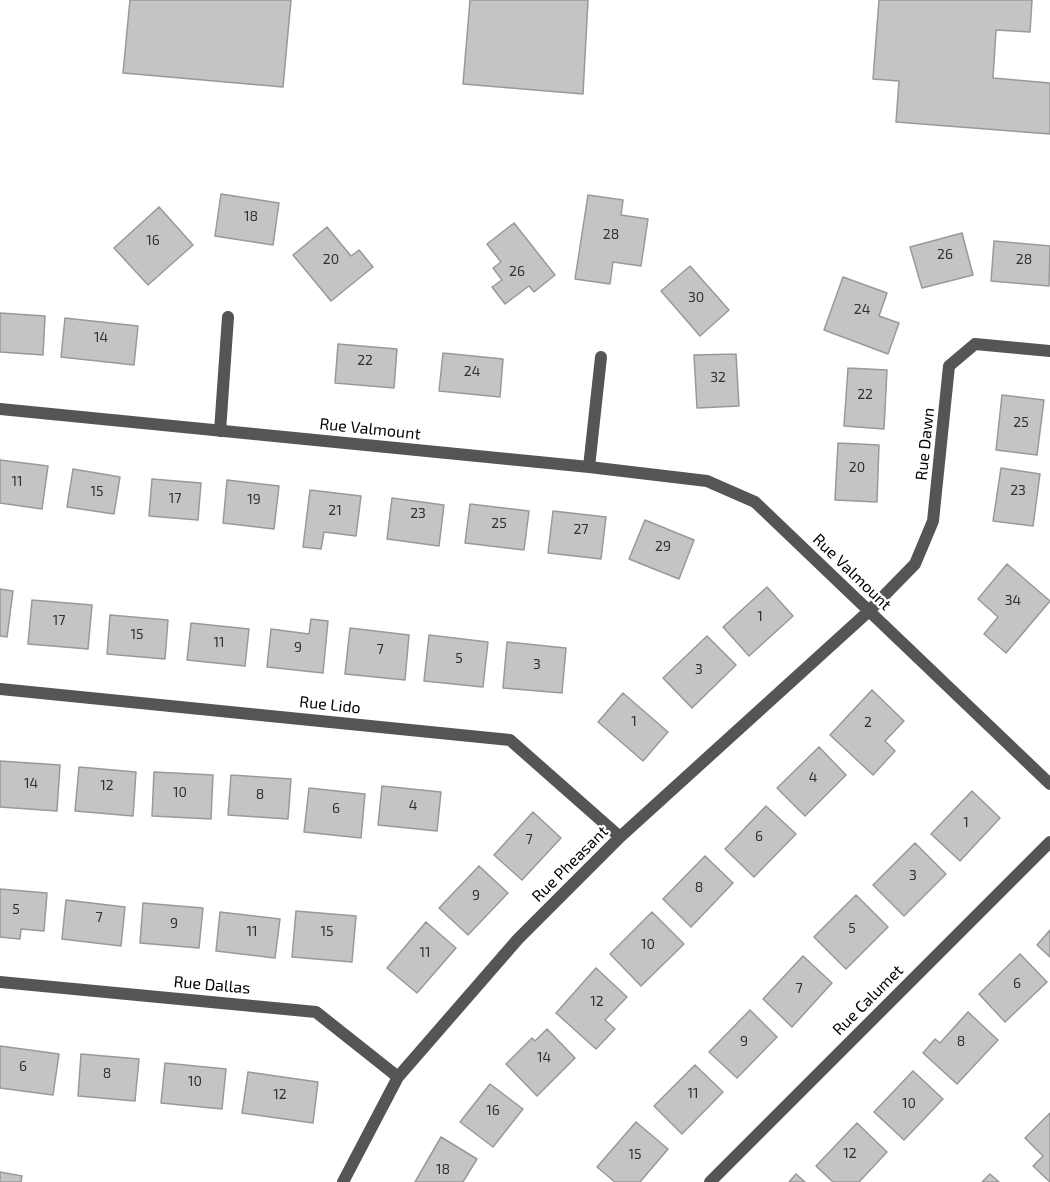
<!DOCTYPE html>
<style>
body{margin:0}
canvas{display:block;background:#fff}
</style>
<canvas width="1050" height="1182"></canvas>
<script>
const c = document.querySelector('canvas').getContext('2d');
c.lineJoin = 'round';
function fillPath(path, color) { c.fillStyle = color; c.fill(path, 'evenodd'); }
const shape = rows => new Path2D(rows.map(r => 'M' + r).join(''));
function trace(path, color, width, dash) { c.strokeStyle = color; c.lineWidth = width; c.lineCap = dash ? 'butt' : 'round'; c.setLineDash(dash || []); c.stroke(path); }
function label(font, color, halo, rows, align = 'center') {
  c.font = font + ' "Exo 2",sans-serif'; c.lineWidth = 4.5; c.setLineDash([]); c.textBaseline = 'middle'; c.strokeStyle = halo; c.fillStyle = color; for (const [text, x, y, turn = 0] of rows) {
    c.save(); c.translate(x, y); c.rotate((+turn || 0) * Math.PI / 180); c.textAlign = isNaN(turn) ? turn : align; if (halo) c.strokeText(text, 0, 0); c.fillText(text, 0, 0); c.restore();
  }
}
const building = shape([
 [130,0,291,0,283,87,123,73,130,0],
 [470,0,588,0,583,94,463,84,470,0],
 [879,0,1032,0,1030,32,996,30,993,78,1050,83,1050,134,896,122,899,81,873,79,879,0],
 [221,194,279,203,273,245,215,236,221,194],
 [588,195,623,200,621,215,648,219,641,266,613,262,610,284,575,279,588,195],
 [159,207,193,245,148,285,114,248,159,207],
 [514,223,555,275,534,292,529,286,505,304,492,287,502,280,493,268,501,262,487,244,514,223],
 [327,227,351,256,359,250,373,267,331,301,293,255,327,227],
 [962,233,973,275,922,288,910,247,962,233],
 [994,241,1050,246,1049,286,991,281,994,241],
 [690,266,729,310,700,336,661,291,690,266],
 [843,277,887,293,879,316,899,323,888,354,824,330,843,277],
 [0,313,45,316,43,355,0,352,0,313],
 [65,318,138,326,134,365,61,357,65,318],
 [338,344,397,349,394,388,335,383,338,344],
 [443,353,503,359,500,397,439,391,443,353],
 [736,354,739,406,697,408,694,355,736,354],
 [848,368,887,370,884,429,844,426,848,368],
 [1002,395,1044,400,1037,455,996,450,1002,395],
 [838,443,879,445,877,502,835,500,838,443],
 [0,460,48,466,42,509,0,503,0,460],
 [1001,468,1040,474,1033,526,993,521,1001,468],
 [73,469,120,477,114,514,67,507,73,469],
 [152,479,201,483,198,520,149,516,152,479],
 [227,480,279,486,274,529,223,523,227,480],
 [310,490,361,496,356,536,324,532,321,549,303,547,310,490],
 [392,498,444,505,439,546,387,539,392,498],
 [470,504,529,511,524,550,465,543,470,504],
 [553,511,606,517,601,559,548,553,553,511],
 [645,520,694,540,679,579,629,559,645,520],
 [1007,564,1050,601,1006,653,984,634,998,617,978,599,1007,564],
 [767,587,793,616,749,656,723,627,767,587],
 [0,589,13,591,7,637,0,636,0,589],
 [32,600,92,605,88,649,28,644,32,600],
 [110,615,168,620,165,659,107,654,110,615],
 [311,619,328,621,323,673,267,667,271,629,309,634,311,619],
 [191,623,249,629,245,666,187,660,191,623],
 [350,628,409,635,405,680,345,674,350,628],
 [429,635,488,642,483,687,424,681,429,635],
 [707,636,736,665,692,708,663,678,707,636],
 [507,642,566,648,562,693,503,688,507,642],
 [872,690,904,721,885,741,895,751,873,775,830,735,872,690],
 [623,693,668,732,643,761,598,722,623,693],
 [819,747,846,775,805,816,777,788,819,747],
 [0,761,60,765,57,811,0,807,0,761],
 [79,767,136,772,133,816,75,811,79,767],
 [154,772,213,775,211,819,152,816,154,772],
 [231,775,291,779,288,819,228,815,231,775],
 [382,786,441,792,437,831,378,825,382,786],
 [309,788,365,794,361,838,304,832,309,788],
 [972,791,1000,818,960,861,931,834,972,791],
 [766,806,796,834,754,877,725,849,766,806],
 [533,812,561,838,522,880,494,855,533,812],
 [915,843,946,874,904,916,873,885,915,843],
 [705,856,733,883,691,927,663,899,705,856],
 [479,866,508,893,468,935,439,908,479,866],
 [0,889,47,893,44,931,21,929,20,939,0,937,0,889],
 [856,895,888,927,846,969,814,937,856,895],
 [66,900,125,907,121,946,62,939,66,900],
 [143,903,203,908,199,948,140,943,143,903],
 [296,911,356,916,352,962,292,957,296,911],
 [220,912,280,919,275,958,216,951,220,912],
 [652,912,684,944,641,986,610,954,652,912],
 [426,922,456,948,417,993,387,968,426,922],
 [1050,930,1050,957,1037,945,1050,930],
 [1020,954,1047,982,1005,1022,979,994,1020,954],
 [803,956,832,983,792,1027,763,999,803,956],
 [596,968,627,997,605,1020,615,1029,596,1049,556,1013,596,968],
 [750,1010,777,1037,737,1078,709,1052,750,1010],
 [968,1012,998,1040,957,1084,923,1053,935,1039,940,1043,968,1012],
 [547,1029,575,1058,537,1096,506,1064,532,1038,535,1041,547,1029],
 [0,1046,59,1054,53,1095,0,1088,0,1046],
 [81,1054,139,1059,135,1101,78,1096,81,1054],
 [165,1063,226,1069,222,1109,161,1103,165,1063],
 [695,1065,723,1092,682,1134,654,1106,695,1065],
 [913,1071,943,1099,904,1140,874,1112,913,1071],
 [248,1072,318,1082,313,1123,242,1113,248,1072],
 [490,1084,523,1109,493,1147,460,1122,490,1084],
 [1050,1113,1050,1182,1033,1166,1043,1156,1025,1138,1050,1113],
 [636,1122,668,1149,640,1182,615,1182,597,1167,636,1122],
 [857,1123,887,1152,859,1182,833,1182,816,1166,857,1123],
 [441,1137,477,1159,463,1182,415,1182,441,1137],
 [0,1172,22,1176,21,1182,0,1182,0,1172],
 [796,1174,805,1182,789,1182,796,1174],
 [990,1174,999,1182,982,1182,990,1174]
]);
fillPath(building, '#c4c4c4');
trace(building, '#999', 1.5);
trace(shape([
 [0,409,589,467,707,481,755,502,1050,784],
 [220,431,228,317],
 [589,467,601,357],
 [0,689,510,740,620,837],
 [0,982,316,1012,398,1077],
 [343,1182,398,1077,518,939,620,837,869,611,915,564,933,521,949,366,975,344,1050,351],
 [710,1182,1050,842]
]), '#555', 12);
label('14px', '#313131', null, [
 ["18",251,216],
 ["28",611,234],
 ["16",153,240],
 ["26",945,254],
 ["20",331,259],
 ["28",1024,259],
 ["26",517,271],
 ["30",696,297],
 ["24",862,309],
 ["14",101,337],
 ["22",365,360],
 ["24",472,371],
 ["32",718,377],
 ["22",865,394],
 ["25",1021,422],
 ["20",857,467],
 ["11",17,481],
 ["23",1018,490],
 ["15",97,491],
 ["17",175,498],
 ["19",254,499],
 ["21",335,510],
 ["23",418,513],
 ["25",499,523],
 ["27",581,529],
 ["29",663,546],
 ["34",1013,600],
 ["1",760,616],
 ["17",59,620],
 ["15",137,634],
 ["11",219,642],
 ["9",298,647],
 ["7",380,649],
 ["5",459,658],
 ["3",537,664],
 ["3",699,669],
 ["1",634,721],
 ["2",868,722],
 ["4",813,777],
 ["14",31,783],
 ["12",107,785],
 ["10",180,792],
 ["8",260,794],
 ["4",413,805],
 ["6",336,808],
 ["1",966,822],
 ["6",759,836],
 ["7",529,839],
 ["3",913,875],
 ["8",699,887],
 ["9",476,895],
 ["5",16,909],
 ["7",99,917],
 ["9",174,923],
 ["5",852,928],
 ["11",252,931],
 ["15",327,931],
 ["10",648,944],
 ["11",425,952],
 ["6",1017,983],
 ["7",799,988],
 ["12",597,1001],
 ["9",744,1041],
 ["8",961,1041],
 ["14",544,1057],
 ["6",23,1066],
 ["8",107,1073],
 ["10",195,1081],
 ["11",693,1093],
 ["12",280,1094],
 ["10",909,1103],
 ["16",493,1110],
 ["12",850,1153],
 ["15",635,1154],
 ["18",443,1169]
]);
label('16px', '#000', '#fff', [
 ["Rue Valmount",370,429,6],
 ["Rue Dawn",925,444,-84],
 ["Rue Valmount",852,572,44],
 ["Rue Lido",330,705,6],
 ["Rue Pheasant",570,864,-45],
 ["Rue Dallas",212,985,5],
 ["Rue Calumet",868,1000,-45]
]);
</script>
